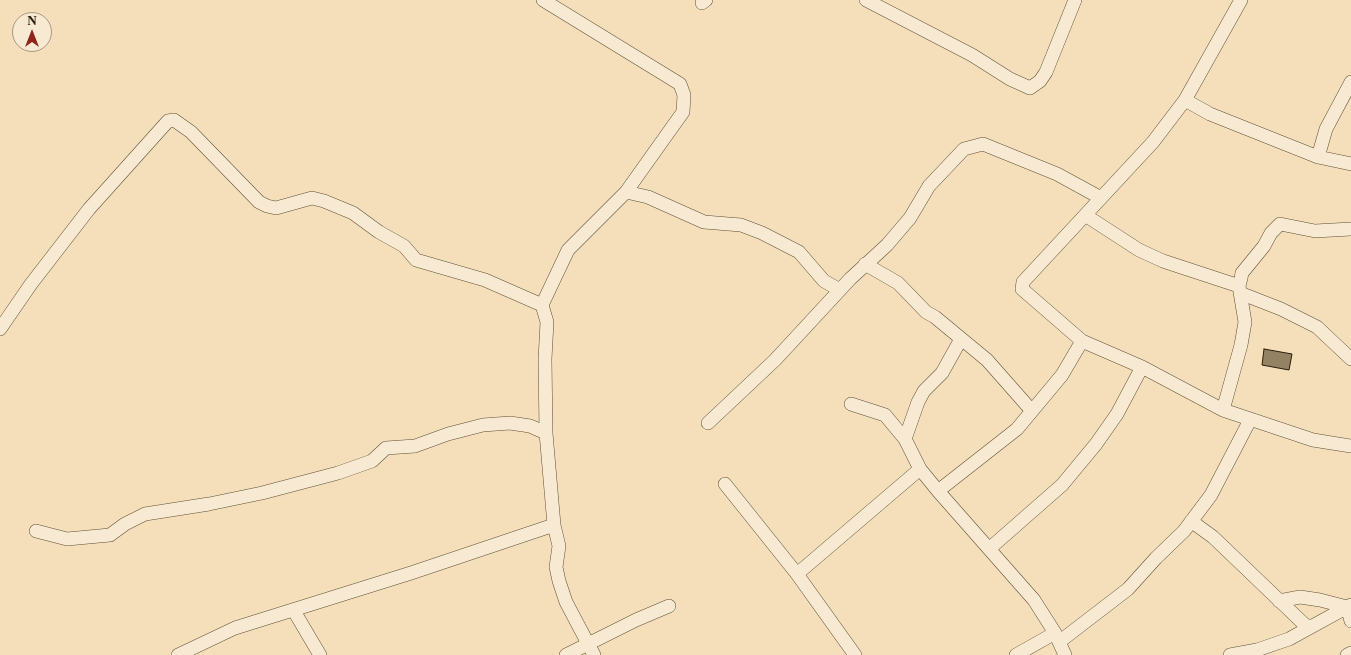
<!DOCTYPE html>
<style>
body{margin:0}
#map{position:relative;width:1351px;height:655px;overflow:hidden;background:#f5dfba;font-family:"Libre Caslon Text",serif}
canvas{display:block}
.north{position:absolute;left:12px;top:12px;width:40px;height:40px;box-sizing:border-box;background:#f8ead2;border:1px solid #a69881;border-radius:50%;rotate:0deg;font-size:11px;font-weight:700;line-height:16px;text-align:center;color:#2b1d08}
.north::after{content:'';display:block;margin:auto;width:14px;height:18px;background:#8f2418;clip-path:polygon(50% 0,100% 100%,50% 72%,0 100%)}
</style>
<div id="map">
<canvas width="1351" height="655"></canvas>
<div class="north">N</div>
</div>
<script>
const c = document.querySelector('canvas').getContext('2d');
c.lineJoin = 'round';
function fillPath(path, color) { c.fillStyle = color; c.fill(path, 'evenodd'); }
const shape = rows => new Path2D(rows.map(r => 'M' + r).join(''));
function trace(path, color, width, dash) { c.strokeStyle = color; c.lineWidth = width; c.lineCap = dash ? 'butt' : 'round'; c.setLineDash(dash || []); c.stroke(path); }
const building = shape([
 [1264,349,1292,354,1289,370,1262,365,1264,349]
]);
fillPath(building, '#948265');
trace(building, '#2b1d08', 1);
const minor = shape([
 [866,0,972,55,1010,79,1030,88,1040,81,1046,72,1075,0],
 [1241,0,1185,100,1153,142,1023,282,1022,289,1082,341,1142,367,1223,410,1313,440,1351,446],
 [702,3,706,0],
 [1185,100,1210,114,1318,157,1351,164],
 [1318,157,1326,129,1351,82],
 [626,192,648,197,704,222,741,225,762,233,799,252,824,281,840,290],
 [1085,215,1139,250,1163,261,1239,286],
 [865,264,898,283,926,312,935,317,987,360,1032,411],
 [1240,293,1281,309,1317,327,1351,359],
 [542,305,568,250,626,192,683,112,684,95,680,84,543,0],
 [0,329,31,284,89,209,168,121,174,120,191,132,259,202,267,206,276,208,312,198,324,201,353,213,379,232,404,246,416,260,485,280,542,305,547,322,545,359,546,433,554,525,559,546,556,567,559,581,566,602,594,655],
 [851,404,885,415,905,439,920,469,938,491,1034,600,1055,633,1065,655],
 [1223,410,1241,345,1245,322,1239,286,1241,278,1242,273,1264,246,1271,233,1280,224,1315,231,1351,229],
 [708,423,775,360,850,279,887,245,910,218,929,186,964,149,983,144,1057,174,1101,198],
 [905,439,918,402,924,391,942,373,961,339],
 [725,484,797,574,855,655],
 [938,491,1017,429,1062,375,1082,341],
 [1191,521,1213,537,1305,625,1310,626],
 [36,531,67,539,110,535,125,524,145,514,209,504,262,493,338,473,372,461,386,448,415,446,448,434,483,425,510,423,530,426,546,433],
 [989,549,1062,485,1096,444,1117,414,1142,367],
 [797,574,920,469],
 [1279,601,1300,597,1320,600,1347,607,1351,621],
 [294,611,320,655],
 [1059,642,1128,589,1156,558,1184,531,1211,495,1250,420],
 [178,655,235,628,411,573,554,525],
 [566,655,636,620,669,606],
 [1016,655,1055,633],
 [1230,655,1257,650,1289,639,1351,605],
 [1347,655,1351,653]
]);
trace(minor, '#5e4e34', 14);
trace(minor, '#f8ead2', 13);
</script>
